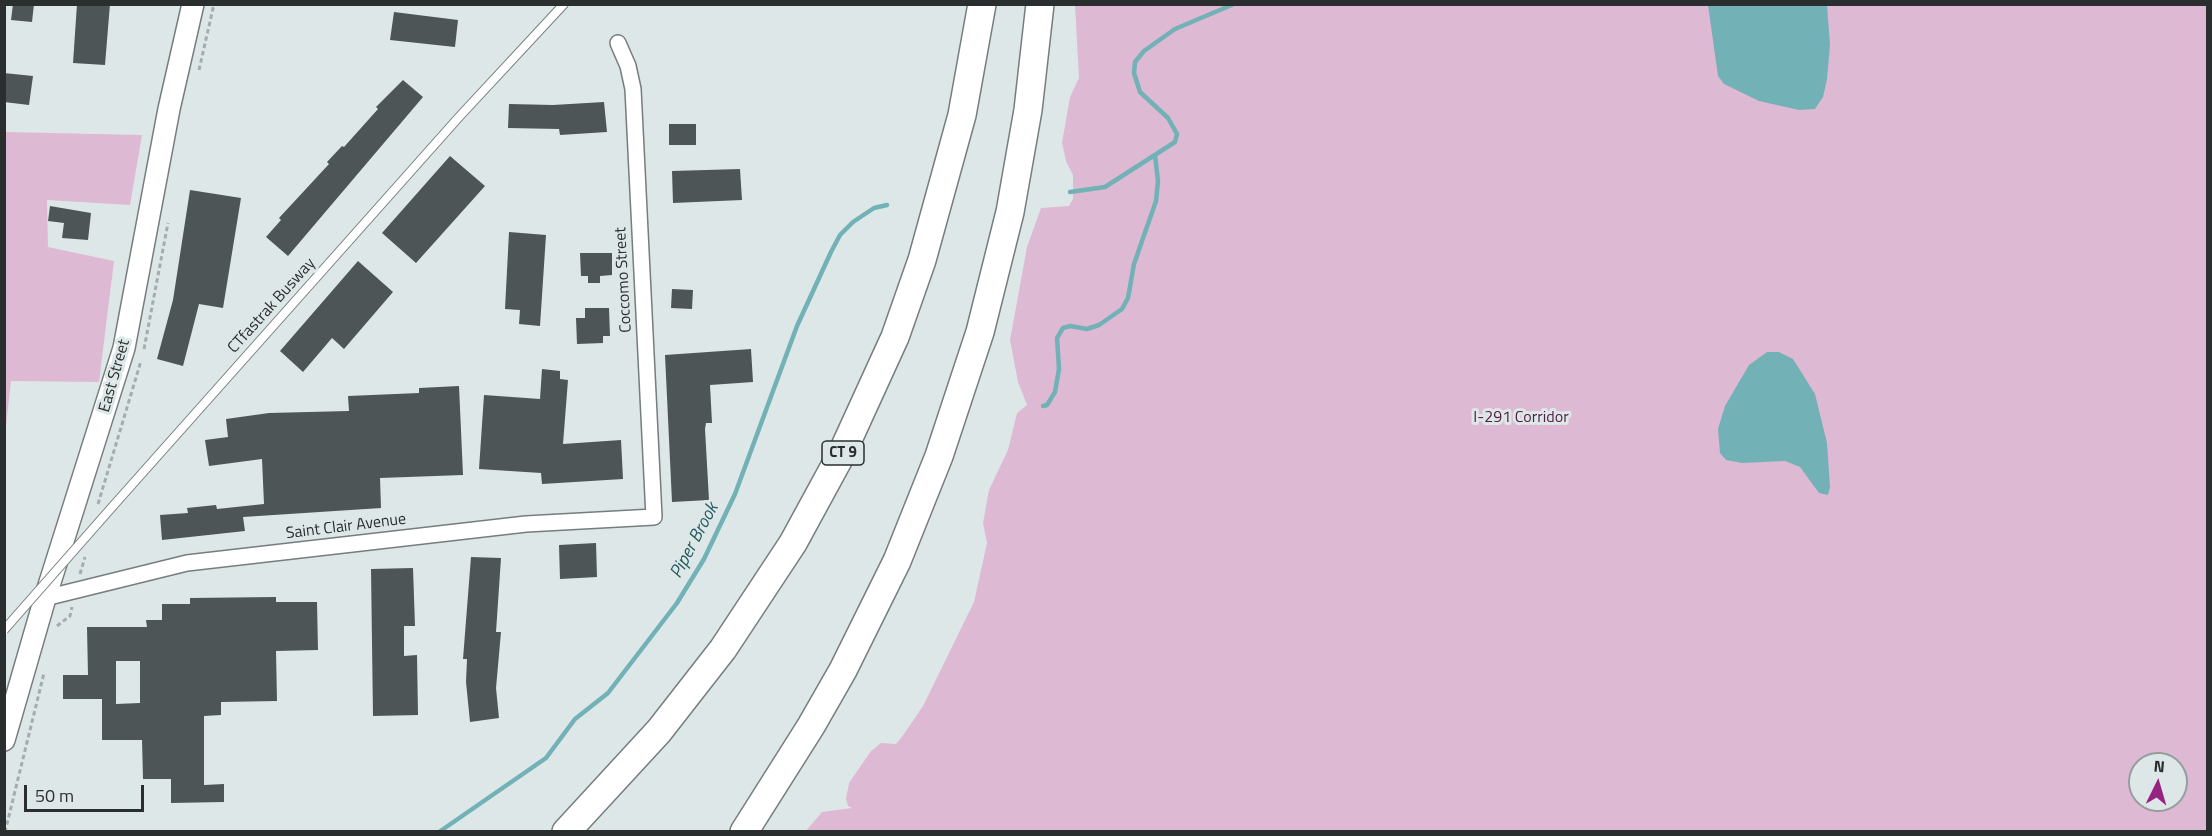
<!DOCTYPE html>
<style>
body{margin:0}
#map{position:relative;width:2212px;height:836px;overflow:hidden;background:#dee7e8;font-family:"Titillium Web",sans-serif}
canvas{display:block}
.frame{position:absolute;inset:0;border:6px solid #2a2e2e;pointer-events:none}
.north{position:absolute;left:2128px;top:752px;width:60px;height:60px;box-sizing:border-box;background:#dee7e8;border:2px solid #969d9e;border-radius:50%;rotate:5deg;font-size:16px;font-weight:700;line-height:24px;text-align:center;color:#2a2e2e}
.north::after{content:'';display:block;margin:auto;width:21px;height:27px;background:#972380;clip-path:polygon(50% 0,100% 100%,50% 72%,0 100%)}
.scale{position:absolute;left:24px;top:785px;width:120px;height:27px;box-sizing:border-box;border:3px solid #2a2e2e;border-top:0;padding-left:8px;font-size:18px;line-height:21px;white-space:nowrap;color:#2a2e2e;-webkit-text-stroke:4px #dee7e8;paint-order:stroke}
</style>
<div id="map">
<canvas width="2212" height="836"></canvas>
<div class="frame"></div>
<div class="north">N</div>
<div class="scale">50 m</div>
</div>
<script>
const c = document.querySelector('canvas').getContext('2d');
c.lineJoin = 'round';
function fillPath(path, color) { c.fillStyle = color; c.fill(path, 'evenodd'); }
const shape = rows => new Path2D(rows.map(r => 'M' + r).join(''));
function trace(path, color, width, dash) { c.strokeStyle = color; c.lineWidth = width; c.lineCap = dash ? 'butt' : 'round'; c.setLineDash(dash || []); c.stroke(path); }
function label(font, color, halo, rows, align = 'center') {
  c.font = font + ' "Titillium Web",sans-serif'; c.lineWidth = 6; c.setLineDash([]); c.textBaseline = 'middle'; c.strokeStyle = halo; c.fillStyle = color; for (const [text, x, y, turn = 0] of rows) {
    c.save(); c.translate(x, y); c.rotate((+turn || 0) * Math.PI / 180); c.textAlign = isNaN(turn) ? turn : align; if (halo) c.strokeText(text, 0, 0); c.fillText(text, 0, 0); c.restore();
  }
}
fillPath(shape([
 [1075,5,2207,5,2207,831,805,832,822,812,852,808,848,806,846,799,849,783,871,751,881,743,896,744,904,734,923,706,974,602,987,543,983,523,989,490,1008,450,1017,413,1027,405,1018,382,1010,340,1027,247,1041,208,1069,206,1073,199,1073,175,1066,161,1062,143,1070,97,1079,78],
 [2140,764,2176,764,2176,800,2140,800],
 [5,132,142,135,130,205,47,200,48,247,114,261,99,382,11,381,5,435]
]), '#deb9d3');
fillPath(shape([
 [1708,5,1827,5,1830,45,1827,79,1823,97,1815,109,1799,110,1759,101,1724,84,1718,76],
 [1767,352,1779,352,1793,359,1815,394,1827,443,1830,487,1828,495,1819,493,1800,467,1785,461,1742,463,1726,460,1720,453,1718,429,1725,406,1749,365]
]), '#72b2b6');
trace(shape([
 [1070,192,1105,187,1175,142,1177,134,1168,118,1140,92,1134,73,1135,62,1144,51,1175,29,1234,4],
 [1043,406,1047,405,1055,392,1059,369,1057,338,1063,328,1070,326,1087,329,1099,325,1122,309,1128,298,1134,264,1156,201,1158,181,1155,155],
 [439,832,546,758,575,719,608,693,677,603,704,559,735,494,797,326,831,252,840,235,853,222,874,208,887,205]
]), '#72b2b6', 4.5);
fillPath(shape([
 [13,4,34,4,32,22,11,20],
 [77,4,110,4,105,65,73,63],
 [394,12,458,20,455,47,390,40],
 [4,73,33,76,29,105,4,102],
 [403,80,423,97,288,256,266,237,281,220,279,218,329,164,327,162,342,146,344,147,378,109,376,107],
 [604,102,607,132,560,135,559,129,508,128,509,104,553,105],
 [669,124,696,124,696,145,669,145],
 [450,156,485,186,416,263,382,233],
 [740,169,742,200,673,203,672,171],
 [190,190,241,198,223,308,199,304,183,366,157,359,173,300],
 [50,206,91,213,88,240,62,238,64,223,48,221],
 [509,232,546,235,540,326,519,324,520,310,505,309],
 [580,253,612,253,612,275,600,276,600,283,588,283,588,276,581,276],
 [358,261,393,292,344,349,332,338,303,372,280,351],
 [672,289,693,290,692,309,671,308],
 [585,308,609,308,610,336,603,336,603,343,577,344,576,318,585,318],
 [751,349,753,382,710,385,712,423,706,423,705,429,709,500,672,502,665,355],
 [542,369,560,371,560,379,568,380,563,444,621,440,623,479,542,484,541,473,479,469,484,395,540,399],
 [459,386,463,475,380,478,381,508,243,517,245,531,162,540,160,515,188,513,187,508,216,505,217,509,264,504,262,459,209,466,205,440,228,437,226,419,269,413,349,411,348,396,419,393,419,388],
 [596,543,597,577,560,579,559,545],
 [471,557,501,558,496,632,501,632,496,688,499,718,470,722,466,682,467,659,463,659],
 [413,568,415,626,404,626,404,656,417,655,418,715,373,716,371,569],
 [276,597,276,602,317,602,318,650,276,651,277,701,221,702,221,715,204,716,204,785,224,784,224,802,171,803,171,779,143,779,142,740,102,740,102,699,63,699,63,675,88,675,87,627,147,627,146,620,162,620,162,604,190,604,190,598],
 [116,661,140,661,140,703,116,704]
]), '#4d5556');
const lane = shape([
 [113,506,459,117,564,4]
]);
const street = shape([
 [45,598,187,563,526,524,654,517,633,89,628,66,618,43]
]);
const secondary = shape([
 [4,740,45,598,124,348,169,109,193,4]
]);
const highway = shape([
 [566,832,659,731,723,649,793,543,842,453,895,337,922,260,962,115,982,4],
 [744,832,811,726,843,670,897,561,939,456,980,332,1010,212,1028,110,1040,4]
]);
trace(lane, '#757d7d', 10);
trace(street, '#757d7d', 18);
trace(secondary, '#757d7d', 24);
trace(highway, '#757d7d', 30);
trace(shape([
 [199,70,214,4],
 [144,349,168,223],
 [98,504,141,361],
 [80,574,85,557],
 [57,626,70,616,72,607],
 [5,832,44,673]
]), '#a5acad', 3, [4.5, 3]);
trace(lane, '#fff', 8);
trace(street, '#fff', 15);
trace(secondary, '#fff', 21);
trace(highway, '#fff', 27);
const laneBridge = shape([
 [4,630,113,506]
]);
trace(laneBridge, '#757d7d', 10, []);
trace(laneBridge, '#fff', 8);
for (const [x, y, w] of [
 [843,453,42]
]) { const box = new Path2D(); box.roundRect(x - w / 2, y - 12, w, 24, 4.5); c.fillStyle = '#dee7e8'; c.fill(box); trace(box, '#2a2e2e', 1.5); }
label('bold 15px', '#2a2e2e', null, [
 ["CT 9",843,453]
]);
label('16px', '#2a2e2e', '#dee7e8', [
 ["Coccomo Street",624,280,-93],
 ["CTfastrak Busway",272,306,-48],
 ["East Street",115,376,-74],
 ["Saint Clair Avenue",346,527,-7]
]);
label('16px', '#511c45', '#dee7e8', [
 ["I-291 Corridor",1521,418]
]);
label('italic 18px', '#255c60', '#dee7e8', [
 ["Piper Brook",695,541,-62]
]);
</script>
